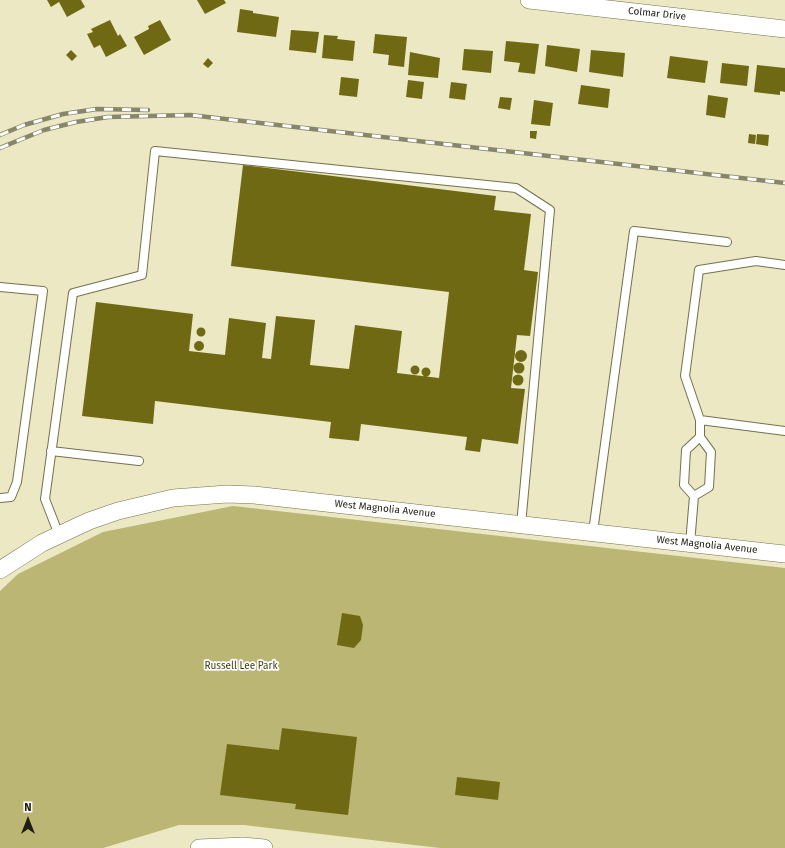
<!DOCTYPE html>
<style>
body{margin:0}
#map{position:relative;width:785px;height:848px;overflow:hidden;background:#ebe8c3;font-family:"Fira Sans",sans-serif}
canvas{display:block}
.north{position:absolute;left:8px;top:800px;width:40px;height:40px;-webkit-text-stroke:3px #fff;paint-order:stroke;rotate:0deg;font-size:11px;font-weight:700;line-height:16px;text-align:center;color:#1e1d0f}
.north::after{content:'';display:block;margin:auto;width:14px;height:18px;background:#1e1d0f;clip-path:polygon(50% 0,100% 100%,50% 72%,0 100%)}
</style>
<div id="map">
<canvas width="785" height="848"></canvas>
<div class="north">N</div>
</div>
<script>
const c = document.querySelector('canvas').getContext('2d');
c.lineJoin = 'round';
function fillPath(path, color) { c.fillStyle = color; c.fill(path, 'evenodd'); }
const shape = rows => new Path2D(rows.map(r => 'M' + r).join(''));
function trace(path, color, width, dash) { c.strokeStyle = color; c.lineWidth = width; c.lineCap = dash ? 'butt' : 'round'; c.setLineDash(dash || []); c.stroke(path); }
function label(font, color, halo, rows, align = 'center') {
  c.font = font + ' "Fira Sans",sans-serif'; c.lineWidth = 3.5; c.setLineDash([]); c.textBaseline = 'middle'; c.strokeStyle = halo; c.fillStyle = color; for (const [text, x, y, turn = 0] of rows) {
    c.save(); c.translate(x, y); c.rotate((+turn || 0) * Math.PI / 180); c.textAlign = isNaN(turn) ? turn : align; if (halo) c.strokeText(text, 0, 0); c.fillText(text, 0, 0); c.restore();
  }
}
fillPath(shape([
 [233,506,785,568,785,848,440,848,244,825,179,825,103,848,0,848,0,591,18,574,103,532]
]), '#bbb674');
fillPath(shape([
 [47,0,81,0,85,7,67,17,59,2,51,7],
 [197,0,224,0,226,3,205,14],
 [240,9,253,11,253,13,279,17,276,37,237,32],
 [110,20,118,36,120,34,127,46,106,57,100,45,94,48,87,34,93,32,91,29],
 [160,20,171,40,144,55,134,37,149,29,148,26],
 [291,30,319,32,316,53,289,50],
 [375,34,407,37,404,67,388,65,389,55,373,53],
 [324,35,338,36,337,39,355,41,353,61,322,58],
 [506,41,539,44,535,74,518,72,520,63,504,61],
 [547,45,580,49,577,72,545,66],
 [464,49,493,51,491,73,462,70],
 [71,50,77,56,72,61,66,55],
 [591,50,625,53,623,77,589,72],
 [410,52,440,58,438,78,408,75],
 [670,56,708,61,705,83,667,78],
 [208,58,213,63,208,68,203,64],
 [722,63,749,66,747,86,720,83],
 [757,65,785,68,785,92,780,91,780,95,754,92],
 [341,77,359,79,357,97,339,95],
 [408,80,424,82,422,99,406,97],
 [451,82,467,84,465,100,449,98],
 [581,85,610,89,608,108,578,104],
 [708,95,728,98,725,118,706,115],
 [500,97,512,98,510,110,498,108],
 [534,100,553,103,550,126,531,124],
 [530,131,537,131,536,139,530,138],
 [749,134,756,135,755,144,748,143],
 [757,134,769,135,768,146,756,144],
 [243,165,496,196,494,210,531,214,524,270,538,272,530,336,517,335,511,388,525,389,518,444,482,439,480,452,465,450,467,437,361,424,359,441,329,438,331,422,155,401,153,424,82,416,96,302,193,314,189,351,225,355,229,318,266,323,262,358,271,359,276,316,315,320,310,365,349,369,355,325,402,331,397,373,439,378,449,292,231,266],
 '196.5 332a4.5 4.5 0 1 1 9 0a4.5 4.5 0 1 1-9 0Z',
 '194 346a5 5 0 1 1 10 0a5 5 0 1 1-10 0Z',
 '515 356a6 6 0 1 1 12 0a6 6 0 1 1-12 0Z',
 '513.5 368a5.5 5.5 0 1 1 11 0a5.5 5.5 0 1 1-11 0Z',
 '410.5 370a4.5 4.5 0 1 1 9 0a4.5 4.5 0 1 1-9 0Z',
 '421.5 372a4.5 4.5 0 1 1 9 0a4.5 4.5 0 1 1-9 0Z',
 '512.5 380a5.5 5.5 0 1 1 11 0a5.5 5.5 0 1 1-11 0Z',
 [342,613,360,616,363,625,361,640,354,648,337,645],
 [282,728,357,737,348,815,295,809,296,804,220,795,227,744,279,750],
 [457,777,500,782,498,800,455,795]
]), '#706914');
const lane = shape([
 [0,287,43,291,17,482,11,497,0,498],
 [700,420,785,431],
 [51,451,139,461],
 [694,496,709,487,711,452,700,437,700,420,685,376,699,270,756,261,785,265],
 [593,532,634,231,727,242],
 [59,535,45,499,73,293,142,275,155,151,516,188,550,210,521,525],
 [690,544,694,496,684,485,686,450,700,437]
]);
const street = shape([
 [529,0,785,29],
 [0,570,42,543,89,521,118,511,173,498,227,494,254,495,785,554],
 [199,848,243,846,264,848]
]);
trace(lane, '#74714f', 10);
trace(street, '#74714f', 18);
trace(lane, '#fff', 8);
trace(street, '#fff', 17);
const rail = shape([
 [0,135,24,125,63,114,97,109,148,110],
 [0,148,44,130,76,122,108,117,190,115,785,183]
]);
trace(rail, '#87856b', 4.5);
trace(rail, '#fff', 3, [9]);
label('10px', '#1e1d0f', '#fff', [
 ["Colmar Drive",657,14,6],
 ["West Magnolia Avenue",385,509,6],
 ["West Magnolia Avenue",707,545,6]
]);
label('10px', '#413d11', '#fff', [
 ["Russell Lee Park",241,666]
]);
</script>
